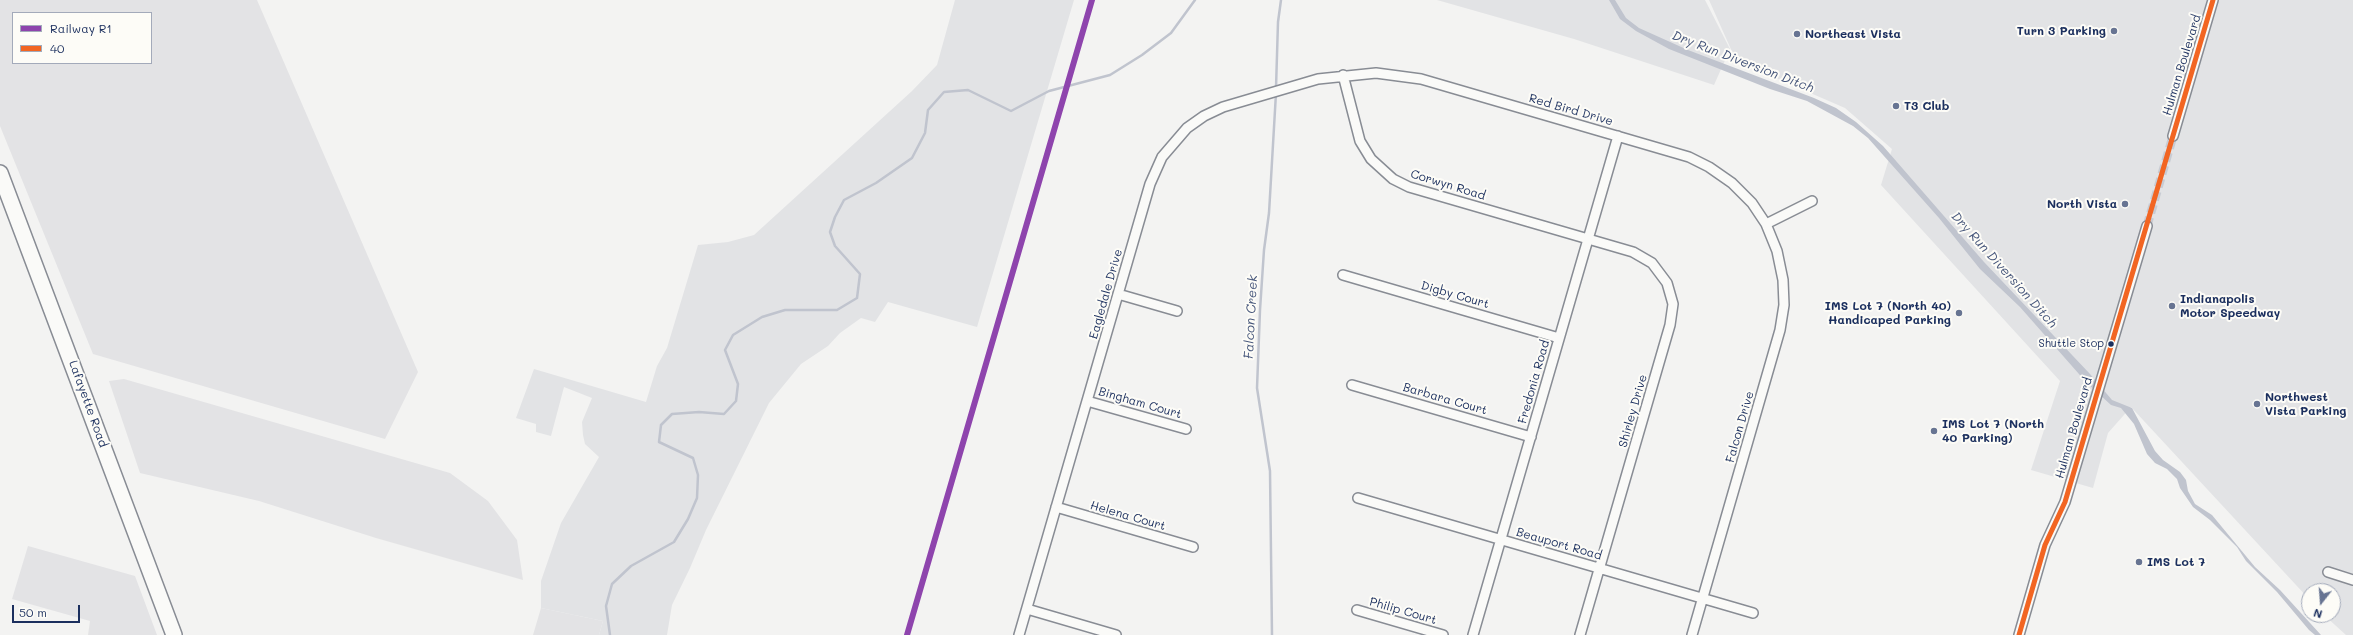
<!DOCTYPE html>
<style>
body{margin:0}
#map{position:relative;width:2353px;height:635px;overflow:hidden;background:#f3f3f2;font-family:Mali,sans-serif}
canvas{display:block}
.legend{position:absolute;left:12px;top:12px;width:140px;height:52px;box-sizing:border-box;background:#fdfcf7;border:1px solid #a3aaba;margin:0;padding:5px 7px;list-style:none;font-size:12px;color:#1b2f5e}
.legend li{display:flex;align-items:center;gap:8px;height:20px}
.legend b{width:20px;border:1px solid #a3aaba}
.north{position:absolute;left:2301px;top:583px;width:40px;height:40px;box-sizing:border-box;background:#fdfcf7;border:1px solid #a3aaba;border-radius:50%;rotate:197deg;font-size:11px;font-weight:700;line-height:16px;text-align:center;color:#1b2f5e}
.north::after{content:'';display:block;margin:auto;width:14px;height:18px;background:#677492;clip-path:polygon(50% 0,100% 100%,50% 72%,0 100%)}
.scale{position:absolute;left:12px;top:605px;width:68px;height:18px;box-sizing:border-box;border:2px solid #1b2f5e;border-top:0;padding-left:5px;font-size:12px;line-height:14px;white-space:nowrap;color:#1b2f5e;-webkit-text-stroke:3px #fdfcf7;paint-order:stroke}
</style>
<div id="map">
<canvas width="2353" height="635"></canvas>
<ul class="legend">
<li><b style="height:5px;background:#8e44ad"></b>Railway R1</li>
<li><b style="height:5px;background:#f26522"></b>40</li>
</ul>
<div class="north">N</div>
<div class="scale">50 m</div>
</div>
<script>
const c = document.querySelector('canvas').getContext('2d');
c.lineJoin = 'round';
function fillPath(path, color) { c.fillStyle = color; c.fill(path, 'evenodd'); }
const shape = rows => new Path2D(rows.map(r => 'M' + r).join(''));
function trace(path, color, width, dash) { c.strokeStyle = color; c.lineWidth = width; c.lineCap = dash ? 'butt' : 'round'; c.setLineDash(dash || []); c.stroke(path); }
function label(font, color, halo, rows, align = 'center') {
  c.font = font + ' Mali,sans-serif'; c.lineWidth = 4; c.setLineDash([]); c.textBaseline = 'middle'; c.strokeStyle = halo; c.fillStyle = color; for (const [text, x, y, turn = 0] of rows) {
    c.save(); c.translate(x, y); c.rotate((+turn || 0) * Math.PI / 180); c.textAlign = isNaN(turn) ? turn : align; if (halo) c.strokeText(text, 0, 0); c.fillText(text, 0, 0); c.restore();
  }
}
fillPath(shape([
 [0,0,257,0,418,372,385,439,93,354,0,126],
 [13,13,151,13,151,63,13,63],
 [124,379,450,473,488,501,517,540,523,580,376,538,259,501,140,473,109,381],
 [28,546,135,576,157,635,88,635,90,621,12,599],
 [541,608,603,621,599,635,533,635]
]), '#e3e3e5');
fillPath(shape([
 [955,0,1074,0,977,327,888,302,875,322,861,318,840,333,828,346,801,364,769,403,706,530,690,568,672,605,667,635,599,635,603,621,541,608,541,581,561,523,599,457,585,444,583,435,582,422,592,398,564,387,551,436,536,432,536,424,516,418,534,369,646,402,657,366,667,348,698,245,728,242,754,235,912,91,937,65],
 [1437,0,1705,0,1730,49,1714,85,1574,39],
 [1709,0,2353,0,2353,635,2346,635,2324,615,2333,615,2333,591,2309,591,2309,599,2131,407,2108,433,2093,488,2031,470,2060,381,1881,185,1892,149,1845,108,1755,69,1734,56]
]), '#e2e3e5');
fillPath(shape([
 [1609,0,1615,0,1626,18,1639,28,1688,50,1814,98,1836,108,1856,122,1883,146,1984,262,2090,374,2112,400,2132,408,2155,451,2163,460,2180,472,2186,480,2188,491,2195,504,2212,515,2255,567,2280,590,2321,635,2315,635,2309,630,2277,592,2246,561,2237,547,2210,520,2193,507,2180,488,2177,479,2167,469,2155,463,2147,454,2134,424,2121,408,2111,405,2086,382,2020,307,1980,269,1939,218,1868,138,1853,126,1807,101,1770,89,1669,49,1636,31,1620,19]
]), '#c0c4ce');
trace(shape([
 [1276,88,1278,22,1281,0],
 [610,635,606,606,612,584,631,566,674,542,688,519,697,498,698,475,693,458,659,442,661,425,672,414,699,412,724,414,736,401,738,384,725,350,733,335,762,317,785,310,837,310,857,298,860,274,835,246,830,232,835,217,844,200,876,183,912,158,925,133,928,110,944,92,968,90,1011,111,1049,91,1110,75,1142,55,1171,33,1195,0],
 [1272,635,1270,471,1257,388,1260,310,1264,250,1269,213,1276,93]
]), '#c0c4ce', 2.5);
trace(shape([
 [2147,226,2173,136]
]), '#c8ccd4', 9, [9, 4.5]);
const street = shape([
 [1343,75,1360,141,1371,159,1393,179,1409,187,1633,252,1652,263,1667,283,1673,304,1670,325,1580,635],
 [2173,136,2213,0],
 [1766,224,1812,201],
 [1343,275,1559,338],
 [1118,294,1177,311],
 [1352,385,1531,437],
 [1087,401,1186,429],
 [1358,498,1753,613],
 [1056,507,1193,547],
 [2328,572,2353,580],
 [1027,609,1116,635],
 [1357,610,1443,635],
 [1019,635,1150,184,1162,157,1187,128,1204,116,1223,107,1318,79,1376,73,1421,79,1689,157,1709,167,1732,183,1752,203,1766,224,1777,251,1783,280,1784,305,1780,330,1692,635],
 [1473,635,1618,136],
 [2019,635,2045,545,2065,502,2147,226]
]);
const primary = shape([
 [0,173,174,635]
]);
trace(street, '#888c94', 12);
trace(primary, '#888c94', 18);
trace(street, '#fafaf8', 9);
trace(primary, '#fafaf8', 15);
trace(shape([
 [2019,635,2045,545,2065,502,2213,0]
]), '#f26522', 5);
trace(shape([
 [907,635,1092,0]
]), '#8e44ad', 6);
for (const [x, y, r, color] of [
 [2114,31,4,"#677492"],
 [1797,34,4,"#677492"],
 [1896,106,4,"#677492"],
 [2125,204,4,"#677492"],
 [2172,306,4,"#677492"],
 [1959,313,4,"#677492"],
 [2111,344,3.5,"#1b2f5e"],
 [2257,404,4,"#677492"],
 [1934,431,4,"#677492"],
 [2139,562,4,"#677492"]
]) { const dot = new Path2D(); dot.arc(x, y, r, 0, 2 * Math.PI); c.fillStyle = color; c.fill(dot); trace(dot, '#fdfcf7', 1.5); }
label('11px', '#1b2f5e', '#fdfcf7', [
 ["Shuttle Stop",2104,344]
], 'right');
label('bold 12px', '#1b2f5e', '#fdfcf7', [
 ["Turn 3 Parking",2106,31,"right"],
 ["Northeast Vista",1805,34],
 ["T3 Club",1904,106],
 ["North Vista",2117,204,"right"],
 ["Indianapolis",2180,299],
 ["Motor Speedway",2180,313],
 ["IMS Lot 7 (North 40)",1951,306,"right"],
 ["Handicaped Parking",1951,320,"right"],
 ["Northwest",2265,397],
 ["Vista Parking",2265,411],
 ["IMS Lot 7 (North",1942,424],
 ["40 Parking)",1942,438],
 ["IMS Lot 7",2147,562]
], 'left');
label('12px', '#1b2f5e', '#fdfcf7', [
 ["Hulman Boulevard",2182,65,-73],
 ["Red Bird Drive",1571,110,16],
 ["Corwyn Road",1448,185,17],
 ["Eagledale Drive",1106,294,-74],
 ["Digby Court",1455,295,16],
 ["Fredonia Road",1534,382,-74],
 ["Barbara Court",1445,399,16],
 ["Bingham Court",1140,403,16],
 ["Lafayette Road",88,404,70],
 ["Shirley Drive",1633,411,-74],
 ["Falcon Drive",1740,427,-74],
 ["Hulman Boulevard",2074,428,-74],
 ["Helena Court",1128,516,16],
 ["Beauport Road",1559,544,16],
 ["Philip Court",1403,611,16]
]);
label('italic 13px', '#46567b', '#fdfcf7', [
 ["Dry Run Diversion Ditch",1743,62,21],
 ["Dry Run Diversion Ditch",2004,270,48],
 ["Falcon Creek",1251,317,-87]
]);
</script>
